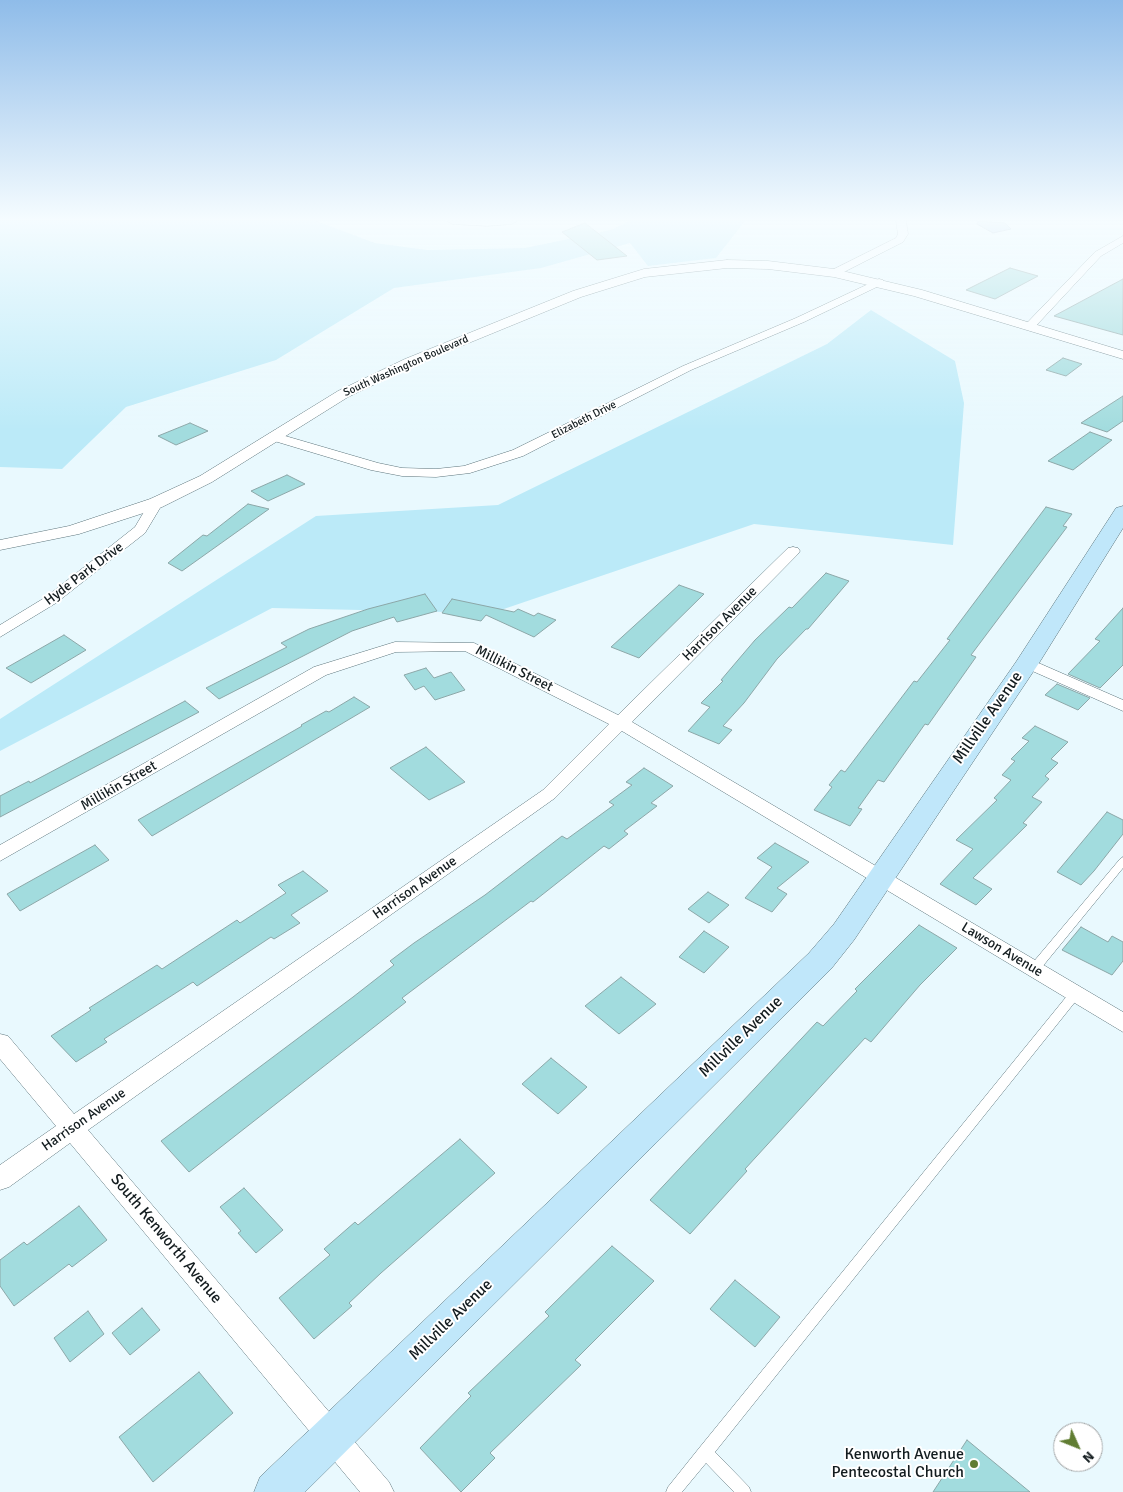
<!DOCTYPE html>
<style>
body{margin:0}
#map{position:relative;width:1123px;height:1492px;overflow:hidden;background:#e9f9fe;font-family:Signika,sans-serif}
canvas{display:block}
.north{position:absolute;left:1053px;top:1422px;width:50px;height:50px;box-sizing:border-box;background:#fff;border:1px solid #a1a4a5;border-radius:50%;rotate:134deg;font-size:14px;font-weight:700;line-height:20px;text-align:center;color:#131c1f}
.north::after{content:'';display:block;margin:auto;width:18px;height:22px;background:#607d32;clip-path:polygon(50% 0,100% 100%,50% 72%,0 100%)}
</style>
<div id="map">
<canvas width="1123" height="1492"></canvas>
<div class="north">N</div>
</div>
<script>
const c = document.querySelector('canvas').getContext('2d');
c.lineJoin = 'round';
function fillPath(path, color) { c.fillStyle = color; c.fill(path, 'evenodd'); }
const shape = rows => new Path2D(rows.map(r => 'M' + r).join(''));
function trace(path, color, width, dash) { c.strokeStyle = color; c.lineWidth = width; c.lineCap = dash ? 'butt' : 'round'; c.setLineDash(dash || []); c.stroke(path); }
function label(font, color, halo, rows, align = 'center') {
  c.font = font + ' Signika,sans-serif'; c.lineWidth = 4; c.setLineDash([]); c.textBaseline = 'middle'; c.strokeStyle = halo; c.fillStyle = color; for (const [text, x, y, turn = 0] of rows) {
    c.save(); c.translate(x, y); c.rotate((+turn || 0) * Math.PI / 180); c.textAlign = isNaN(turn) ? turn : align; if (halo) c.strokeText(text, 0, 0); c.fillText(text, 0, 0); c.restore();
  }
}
fillPath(shape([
 [0,221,316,221,375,243,427,250,525,248,611,230,629,221,745,221,716,258,648,266,630,243,541,268,394,288,276,360,126,407,62,469,0,467],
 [871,310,955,361,964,403,953,545,754,524,492,613,272,608,0,751,0,719,316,516,498,505,827,344]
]), '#bbeaf8');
const water = shape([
 [978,221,1005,223,1011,229,993,233,977,224,978,221]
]);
fillPath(water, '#aac7ea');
trace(water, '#7d94ad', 1);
const building = shape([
 [585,223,627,256,597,260,562,232,585,223],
 [1010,268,1038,276,995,299,966,290,1010,268],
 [1123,279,1123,335,1054,316,1123,279],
 [1063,358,1082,364,1066,376,1046,370,1063,358],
 [1123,396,1123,421,1107,432,1081,423,1123,396],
 [190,423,208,431,176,445,158,436,190,423],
 [1090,432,1112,440,1073,470,1048,461,1090,432],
 [287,475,305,484,268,501,251,491,287,475],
 [248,504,269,509,182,571,168,563,203,535,207,536,248,504],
 [1046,507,1072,514,1063,526,1067,527,971,655,976,657,928,725,925,724,884,782,878,780,858,808,862,809,850,826,814,810,832,787,829,785,841,770,845,772,914,681,917,682,950,640,947,639,1046,507],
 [826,573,849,581,808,629,806,629,777,659,744,703,723,726,732,730,719,744,688,731,710,707,701,703,723,681,721,680,755,640,789,607,792,608,826,573],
 [679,585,704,594,639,658,611,647,679,585],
 [425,594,437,611,397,622,394,617,352,631,219,699,206,688,287,647,281,643,309,629,368,609,425,594],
 [452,599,514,612,518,609,534,616,538,613,556,620,534,637,486,615,481,621,442,613,452,599],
 [1123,608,1123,665,1100,688,1068,674,1100,641,1095,639,1123,608],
 [64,635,86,650,31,683,6,668,64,635],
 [426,668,434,678,451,672,465,690,435,700,424,686,415,690,404,675,426,668],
 [1057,684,1090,698,1078,710,1045,695,1057,684],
 [354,697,370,707,152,836,138,820,302,726,301,725,326,711,329,712,354,697],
 [185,701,199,712,0,817,0,796,29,781,30,783,185,701],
 [1035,726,1068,742,1051,759,1058,763,1045,776,1049,779,1032,797,1042,802,1023,823,1027,825,973,878,992,889,976,905,940,884,973,849,956,840,997,800,994,798,1011,780,1002,775,1015,761,1011,759,1029,741,1022,738,1035,726],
 [426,747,465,782,429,800,390,768,426,747],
 [644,768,673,786,651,803,657,806,624,831,628,834,609,849,604,846,533,902,531,901,402,998,406,1002,189,1172,161,1141,353,997,394,965,390,961,414,943,485,895,562,836,567,839,614,805,609,802,632,785,626,782,644,768],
 [1107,812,1123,820,1123,834,1094,871,1081,885,1057,872,1107,812],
 [775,843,809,862,777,888,787,894,772,912,745,898,772,867,757,858,775,843],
 [95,845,109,860,20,911,7,894,95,845],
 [303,871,328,891,291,915,300,923,274,939,271,937,197,986,193,982,104,1039,107,1042,76,1062,51,1036,91,1010,89,1008,157,965,162,969,237,920,240,923,286,893,278,885,303,871],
 [708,892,729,905,709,923,688,909,708,892],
 [919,925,957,948,920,985,871,1042,865,1038,745,1169,747,1171,690,1234,650,1200,817,1022,823,1026,857,991,855,989,919,925],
 [1081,927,1108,942,1112,936,1123,942,1123,961,1112,975,1062,950,1081,927],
 [704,931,729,947,704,973,679,957,704,931],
 [621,977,656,1004,619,1034,585,1006,621,977],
 [551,1058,587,1087,558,1114,522,1084,551,1058],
 [460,1139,495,1173,381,1273,349,1303,352,1306,314,1339,279,1298,330,1255,324,1249,355,1222,358,1225,460,1139],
 [244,1188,283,1230,256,1253,238,1233,241,1231,220,1207,244,1188],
 [79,1206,107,1240,72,1267,69,1264,14,1306,0,1286,0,1260,24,1242,27,1245,79,1206],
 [612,1246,654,1281,575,1360,581,1365,490,1453,495,1458,461,1492,420,1448,471,1396,468,1393,549,1316,545,1312,612,1246],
 [735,1280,780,1317,755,1347,710,1309,735,1280],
 [142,1308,160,1330,130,1355,112,1333,142,1308],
 [88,1311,104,1334,70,1362,54,1338,88,1311],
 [199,1372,233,1413,153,1482,119,1437,199,1372],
 [967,1440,1030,1492,933,1492,967,1440]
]);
fillPath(building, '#a2dcde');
trace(building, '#8ca7a8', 1);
const service = shape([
 [1123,857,1123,868,1038,972,1034,973,1030,972,1029,969,1030,966,1120,859,1123,857],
 [1075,990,1079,991,1080,994,1079,997,715,1452,749,1487,751,1492,734,1492,706,1463,682,1492,666,1492,668,1487,700,1447,1071,991,1075,990]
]);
const minor = shape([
 [447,221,517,221,512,224,487,226,452,224,447,221],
 [896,221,906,221,908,234,903,242,838,275,830,275,830,271,896,238,898,234,896,221],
 [1123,236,1123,243,1101,256,1033,329,1025,329,1025,325,1095,252,1123,236],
 [879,279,883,280,883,284,804,322,691,370,523,456,470,473,436,477,402,476,371,470,271,440,269,437,275,433,378,463,402,468,436,469,464,466,513,450,683,366,796,318,879,279],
 [156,499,163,503,145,533,56,603,0,637,0,625,46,597,135,527,151,500,156,499],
 [793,547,798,548,800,551,798,554,632,722,1123,1012,1123,1032,622,731,555,798,88,1130,389,1482,394,1492,360,1492,70,1143,9,1187,0,1190,0,1165,56,1126,0,1059,0,1034,8,1036,74,1114,543,790,609,724,465,651,396,652,326,675,0,861,0,845,314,667,395,642,474,643,618,715,788,548,793,547],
 [1027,658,1123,700,1123,711,1021,666,1019,663,1021,660,1027,658]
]);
const tertiary = shape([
 [727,260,768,261,834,269,922,290,1123,351,1123,359,914,296,834,277,768,269,727,268,645,277,581,297,415,365,348,397,212,482,162,507,79,534,0,550,0,540,69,526,150,499,200,476,338,391,405,359,573,291,644,269,727,260]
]);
const secondary = shape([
 [1123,506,1123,528,1039,663,854,940,831,969,305,1492,254,1492,260,1477,809,953,834,924,1016,662,1116,508,1123,506]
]);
trace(service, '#5d757c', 1);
trace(minor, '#5d757c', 1);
trace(tertiary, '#5d757c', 1);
trace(secondary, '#5d757c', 1);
fillPath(service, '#fff');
fillPath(minor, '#fff');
fillPath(tertiary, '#fff');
fillPath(secondary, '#c0e7fa');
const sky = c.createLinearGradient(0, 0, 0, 430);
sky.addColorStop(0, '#8fbce9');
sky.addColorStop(0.51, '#f5fcff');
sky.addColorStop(1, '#f5fcff00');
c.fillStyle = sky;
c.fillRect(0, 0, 1123, 430);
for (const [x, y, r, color] of [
 [974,1464,5,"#607d32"]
]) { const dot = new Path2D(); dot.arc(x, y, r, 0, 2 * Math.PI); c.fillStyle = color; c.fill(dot); trace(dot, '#fff', 2); }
label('11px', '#131c1f', '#fff', [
 ["South Washington Boulevard",406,366,-24],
 ["Elizabeth Drive",584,420,-27]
]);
label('14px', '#131c1f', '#fff', [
 ["Hyde Park Drive",84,574,-37],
 ["Harrison Avenue",720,624,-45],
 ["Millikin Street",514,669,27],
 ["Millikin Street",119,786,-30],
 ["Harrison Avenue",415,888,-35],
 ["Lawson Avenue",1002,950,31],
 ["Harrison Avenue",84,1120,-35]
]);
label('16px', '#131c1f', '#fff', [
 ["Millville Avenue",988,718,-55],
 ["Millville Avenue",741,1037,-44],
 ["South Kenworth Avenue",166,1239,50],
 ["Millville Avenue",451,1320,-44]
]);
label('16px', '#131c1f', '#fff', [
 ["Kenworth Avenue",964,1455],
 ["Pentecostal Church",964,1473]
], 'right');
</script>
